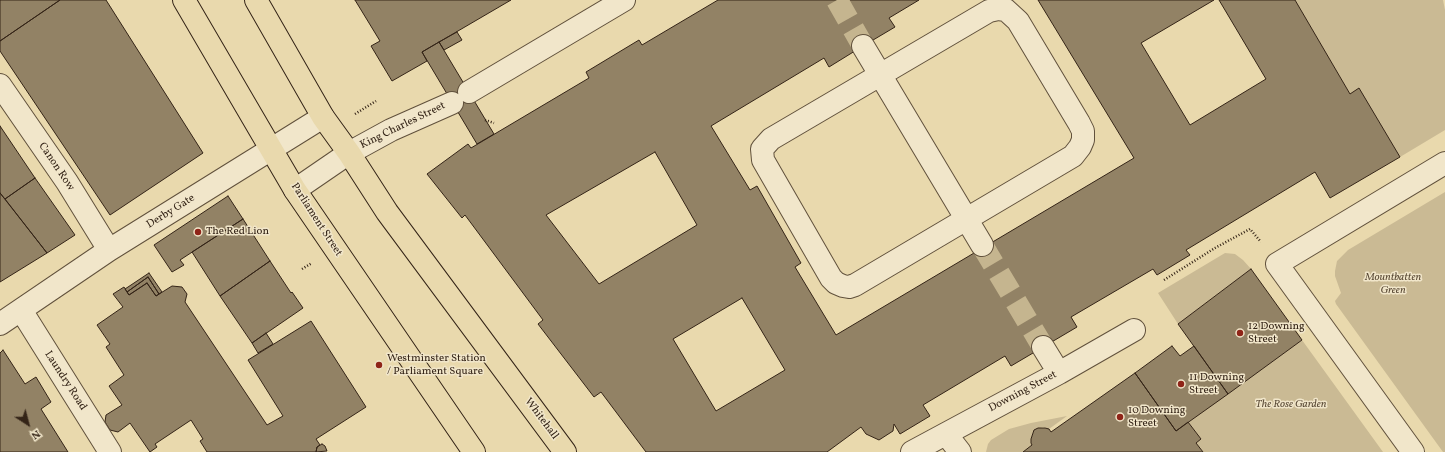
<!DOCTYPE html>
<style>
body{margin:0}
#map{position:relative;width:1445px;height:452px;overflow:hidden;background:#e9d9ad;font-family:Vollkorn,serif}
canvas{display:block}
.north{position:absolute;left:8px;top:404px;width:40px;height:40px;-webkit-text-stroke:3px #f1e6ca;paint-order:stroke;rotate:144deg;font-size:11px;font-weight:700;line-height:16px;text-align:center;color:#342417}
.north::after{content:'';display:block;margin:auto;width:14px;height:18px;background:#342417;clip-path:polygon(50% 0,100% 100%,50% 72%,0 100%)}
</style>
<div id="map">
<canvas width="1445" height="452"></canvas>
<div class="north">N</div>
</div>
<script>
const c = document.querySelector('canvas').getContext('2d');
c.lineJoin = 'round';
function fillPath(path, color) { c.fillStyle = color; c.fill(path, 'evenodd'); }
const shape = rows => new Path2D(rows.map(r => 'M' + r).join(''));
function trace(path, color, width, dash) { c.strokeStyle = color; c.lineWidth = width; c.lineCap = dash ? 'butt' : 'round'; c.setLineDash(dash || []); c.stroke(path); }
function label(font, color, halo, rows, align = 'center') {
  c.font = font + ' Vollkorn,serif'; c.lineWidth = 3; c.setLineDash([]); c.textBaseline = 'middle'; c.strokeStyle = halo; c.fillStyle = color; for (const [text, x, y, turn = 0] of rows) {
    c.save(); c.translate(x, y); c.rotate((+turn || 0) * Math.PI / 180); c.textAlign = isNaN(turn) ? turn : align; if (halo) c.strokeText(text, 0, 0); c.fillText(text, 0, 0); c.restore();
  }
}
fillPath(shape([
 [1295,0,1443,0,1445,10,1445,130,1400,157,1359,89,1350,94],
 [1445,192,1445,452,1443,452,1336,304,1335,301,1341,293,1335,276,1335,271,1337,261,1348,250],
 [1225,253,1235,254,1243,260,1251,269,1178,324,1158,293],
 [1302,340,1383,452,1203,452,1196,443,1201,439,1188,422],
 [1067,416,1049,429,1043,427,1034,430,1031,439,1031,443,1032,445,1023,452,986,452,988,444,991,440,1009,429,1031,423]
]), '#caba94');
const building = shape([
 [0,0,60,0,0,41,0,0],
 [60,0,106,0,203,153,110,215,0,51,0,41,60,0],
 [355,0,511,0,422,52,427,61,392,81,371,46,380,41,355,0],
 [718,0,919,0,889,18,895,27,863,46,829,67,824,58,711,126,750,190,757,186,801,263,795,267,836,335,1134,158,1038,0,1214,0,1141,43,1190,125,1266,79,1219,0,1295,0,1350,94,1359,88,1400,157,1330,198,1315,172,1186,250,1190,255,1157,275,1153,269,1071,317,1077,327,1011,366,1005,356,923,405,930,416,900,434,894,424,893,431,879,440,866,434,861,427,827,452,646,452,601,392,594,397,538,324,543,320,465,215,462,218,427,174,468,144,471,148,589,78,586,72,639,40,642,45,718,0],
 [655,152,697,225,599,284,546,215,655,152],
 [742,298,785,370,716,411,673,339,742,298],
 [457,32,462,40,444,50,439,42,457,32],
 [439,42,494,134,477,144,422,52,439,42],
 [0,126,35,178,5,199,0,193,0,126],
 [35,178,75,235,47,253,5,199,35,178],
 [0,193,47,253,0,282,0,193],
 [228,196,243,219,180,260,184,265,172,272,154,245,228,196],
 [243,219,270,261,220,296,192,252,243,219],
 [270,261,291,293,292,292,303,308,252,343,220,296,270,261],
 [1251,269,1302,340,1228,394,1178,324,1251,269],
 [149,273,162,292,159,294,148,277,127,292,125,289,149,273],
 [148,277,159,294,156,296,147,283,129,295,127,292,148,277],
 [147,283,156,296,172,286,182,287,187,294,185,302,267,425,283,416,248,360,311,321,366,407,316,439,320,445,317,447,316,452,207,452,200,441,203,439,191,420,155,444,157,447,150,452,130,423,118,432,110,430,105,422,106,415,122,405,109,386,124,375,106,347,110,344,97,325,123,307,113,294,124,287,129,295,147,283],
 [266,333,273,344,258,353,252,343,266,333],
 [1172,346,1180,356,1194,346,1228,394,1176,431,1135,373,1172,346],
 [3,350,25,384,36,377,51,402,41,409,68,452,0,452,0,353,3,350],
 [1135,373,1176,431,1188,422,1201,439,1196,443,1203,452,1023,452,1032,445,1031,443,1031,439,1034,430,1038,428,1045,428,1049,429,1051,432,1135,373],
 [322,444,325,446,327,451,316,452,317,447,322,444]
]);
fillPath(building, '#928265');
trace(building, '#342417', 1);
trace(shape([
 [837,0,863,46],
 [982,245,1043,347]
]), '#c5b58f', 22, [22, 11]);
const minor = shape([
 [998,9,1006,10,1018,21,1079,123,1083,131,1083,140,1080,147,1073,156,855,285,849,287,843,286,836,283,831,278,763,160,762,149,771,139,989,11,998,9],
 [863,46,982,245],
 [0,85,67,182,109,250],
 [469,92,624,0],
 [295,190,349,153,391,130,452,103],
 [21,310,110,452],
 [0,324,109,250,323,117],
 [1043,347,1059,373],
 [946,434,960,452],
 [912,452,1059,373,1134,330],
 [1413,452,1277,264,1445,163]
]);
const major = shape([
 [184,0,295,190,474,452],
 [256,0,323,117,349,153,387,212,565,452]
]);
trace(minor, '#61513c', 24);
trace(major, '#342417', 24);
trace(shape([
 [355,114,376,101],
 [485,120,494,123],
 [302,269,312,263],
 [1164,280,1215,248,1250,229,1261,242]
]), '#342417', 2.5, [1, 2]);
trace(minor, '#f1e6ca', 22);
trace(major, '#e9d9ad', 22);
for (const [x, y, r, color] of [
 [198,232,4,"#8f2418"],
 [1240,333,4,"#8f2418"],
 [379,365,4,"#8f2418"],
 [1181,384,4,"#8f2418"],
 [1120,417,4,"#8f2418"]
]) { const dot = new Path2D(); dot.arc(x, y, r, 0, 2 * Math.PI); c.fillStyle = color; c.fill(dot); trace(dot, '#f1e6ca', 1.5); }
label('11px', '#342417', '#f1e6ca', [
 ["King Charles Street",403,126,-26],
 ["Canon Row",56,167,56],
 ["Derby Gate",171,212,-32],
 ["Parliament Street",316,220,57],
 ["Laundry Road",65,381,57],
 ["Downing Street",1023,392,-28],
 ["Whitehall",541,419,53]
]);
label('11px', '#342417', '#f1e6ca', [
 ["The Red Lion",206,232],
 ["12 Downing",1248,327],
 ["Street",1248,340],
 ["Westminster Station",387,359],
 ["/ Parliament Square",387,372],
 ["11 Downing",1189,378],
 ["Street",1189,391],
 ["10 Downing",1128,411],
 ["Street",1128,424]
], 'left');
label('italic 11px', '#5a4a36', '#f1e6ca', [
 ["Mountbatten",1393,278],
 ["Green",1393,291],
 ["The Rose Garden",1291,405]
]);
</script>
